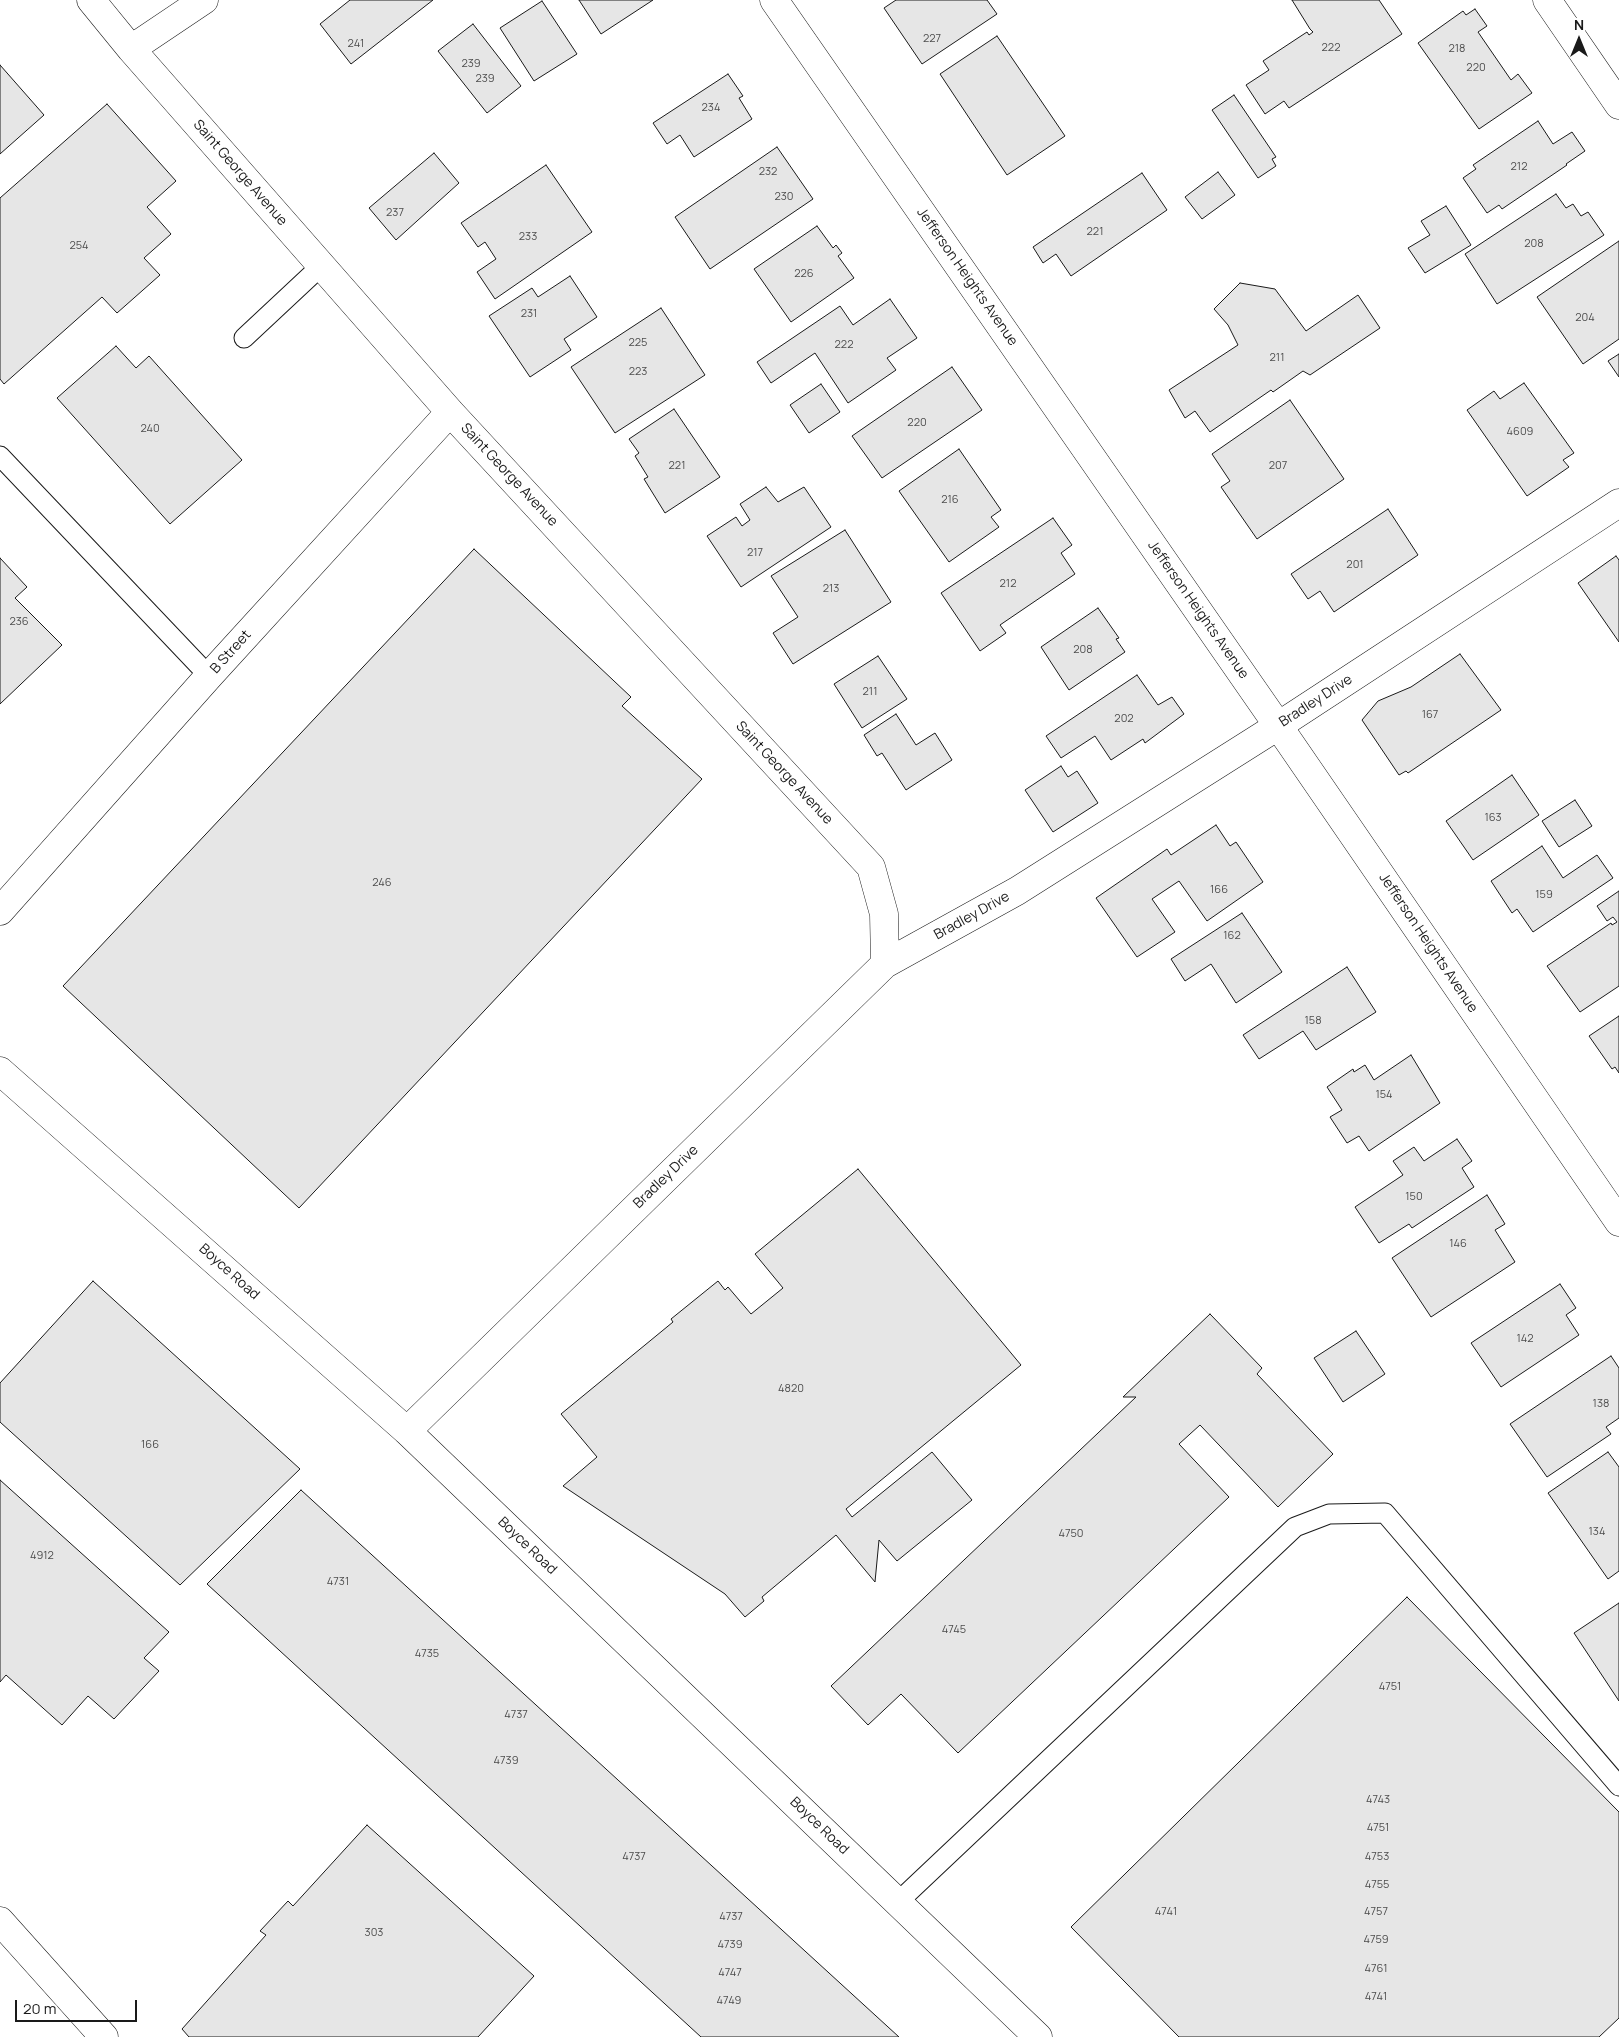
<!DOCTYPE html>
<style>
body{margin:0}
#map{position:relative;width:1619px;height:2037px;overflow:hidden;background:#fff;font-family:Manrope,sans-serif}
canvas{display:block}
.north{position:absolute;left:1554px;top:15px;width:50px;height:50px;-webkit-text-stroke:4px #fff;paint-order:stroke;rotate:0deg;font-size:14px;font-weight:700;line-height:20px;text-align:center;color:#1a1a1a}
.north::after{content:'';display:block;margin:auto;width:18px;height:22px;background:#1a1a1a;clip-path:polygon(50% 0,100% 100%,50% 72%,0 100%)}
.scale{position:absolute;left:15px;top:2000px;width:122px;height:22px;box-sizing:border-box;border:2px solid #1a1a1a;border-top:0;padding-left:6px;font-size:15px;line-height:18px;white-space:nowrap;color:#1a1a1a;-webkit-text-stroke:4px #fff;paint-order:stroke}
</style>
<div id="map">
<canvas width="1619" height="2037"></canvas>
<div class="north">N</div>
<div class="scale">20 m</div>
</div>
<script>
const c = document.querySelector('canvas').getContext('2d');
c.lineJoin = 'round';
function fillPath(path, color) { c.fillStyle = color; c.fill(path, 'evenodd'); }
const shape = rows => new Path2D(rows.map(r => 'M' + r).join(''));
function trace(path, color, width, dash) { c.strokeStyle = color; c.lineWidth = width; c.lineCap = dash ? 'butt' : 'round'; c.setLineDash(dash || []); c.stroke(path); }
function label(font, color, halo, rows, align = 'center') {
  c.font = font + ' Manrope,sans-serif'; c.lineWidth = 4; c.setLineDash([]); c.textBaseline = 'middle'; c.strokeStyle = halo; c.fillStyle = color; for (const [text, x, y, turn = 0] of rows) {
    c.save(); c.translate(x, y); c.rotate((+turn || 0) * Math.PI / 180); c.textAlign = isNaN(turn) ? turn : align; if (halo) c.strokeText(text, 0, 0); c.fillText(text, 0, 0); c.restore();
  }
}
const building = shape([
 [350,0,433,0,351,64,320,24,350,0],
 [579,0,653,0,601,34,579,0],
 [896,0,987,0,997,14,922,64,884,8,896,0],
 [1292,0,1379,0,1402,34,1289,108,1284,101,1265,114,1246,85,1269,70,1263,61,1307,32,1309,35,1313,32,1310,29,1292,0],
 [542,1,577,54,534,81,500,28,542,1],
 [1475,9,1487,26,1478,32,1511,80,1518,74,1532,93,1479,129,1418,43,1463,11,1466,15,1475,9],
 [473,24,521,86,487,113,438,51,473,24],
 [997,36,1065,136,1007,175,940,74,997,36],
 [0,65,44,115,0,154,0,65],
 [728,74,743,96,739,98,752,119,694,157,680,135,667,144,653,123,728,74],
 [1234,95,1276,157,1272,159,1276,166,1258,178,1212,110,1234,95],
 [107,104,176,181,147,207,171,234,144,258,160,275,117,313,102,297,4,384,0,379,0,198,107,104],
 [1538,121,1553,144,1572,132,1585,151,1566,164,1567,165,1502,209,1499,205,1487,213,1463,178,1476,169,1473,165,1538,121],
 [777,147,813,199,710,269,675,217,777,147],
 [434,153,459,183,396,240,369,208,434,153],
 [546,165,592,232,495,299,477,272,496,259,485,242,478,247,461,223,546,165],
 [1218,172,1235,195,1202,219,1185,197,1218,172],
 [1142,173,1167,210,1071,276,1056,254,1043,263,1033,247,1142,173],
 [1556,194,1566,208,1573,204,1581,216,1588,212,1604,235,1497,304,1465,254,1556,194],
 [1446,206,1471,245,1425,273,1408,248,1430,235,1421,221,1446,206],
 [817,226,833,248,836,245,842,253,838,256,854,278,791,322,754,269,817,226],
 [1619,241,1619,339,1583,364,1537,297,1619,241],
 [570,276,597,317,564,339,571,350,530,377,489,316,532,288,538,297,570,276],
 [1240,283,1275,289,1306,331,1358,295,1380,328,1310,375,1303,371,1273,392,1271,390,1210,432,1195,411,1185,418,1169,390,1238,345,1228,325,1214,309,1240,283],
 [890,299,917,338,887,358,896,370,848,403,815,353,771,383,757,362,840,306,853,325,890,299],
 [661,308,705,375,615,433,571,367,661,308],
 [116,346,136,368,149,356,242,460,170,524,57,398,116,346],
 [1619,354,1619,377,1608,361,1619,354],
 [952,367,982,410,882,478,852,436,952,367],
 [1524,383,1574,453,1563,460,1569,467,1527,496,1467,410,1494,391,1500,399,1524,383],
 [821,384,840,412,809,433,790,405,821,384],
 [1290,400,1344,479,1257,539,1221,487,1230,481,1212,454,1290,400],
 [674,409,720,477,665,513,644,479,648,477,635,456,639,453,629,439,674,409],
 [959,449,1001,510,991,517,999,527,949,562,899,491,959,449],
 [766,487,778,502,804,487,831,527,741,587,707,536,736,517,742,526,750,520,740,504,766,487],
 [1388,509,1418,555,1334,612,1320,591,1308,599,1291,574,1388,509],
 [1053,518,1072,545,1061,553,1075,574,1000,625,1006,633,980,651,941,593,1053,518],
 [845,530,891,602,793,664,773,633,798,617,771,576,845,530],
 [474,549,631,697,622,706,702,779,299,1208,63,986,474,549],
 [1616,556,1619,560,1619,642,1578,583,1616,556],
 [0,558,27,587,15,598,62,645,0,704,0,558],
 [1098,608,1119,638,1116,639,1125,652,1069,690,1041,647,1098,608],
 [1460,654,1501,710,1408,773,1406,771,1399,775,1362,720,1378,701,1411,687,1460,654],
 [878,656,907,699,862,728,834,684,878,656],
 [1137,675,1158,705,1172,697,1184,714,1145,743,1143,739,1111,760,1095,736,1061,758,1046,736,1137,675],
 [896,714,916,745,935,733,952,760,906,790,882,753,877,756,864,735,896,714],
 [1061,766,1068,777,1077,771,1098,803,1053,832,1025,790,1061,766],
 [1512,775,1539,815,1473,860,1446,821,1512,775],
 [1575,800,1592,826,1559,847,1542,821,1575,800],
 [1216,825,1230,846,1236,842,1263,882,1207,921,1179,881,1152,899,1175,932,1137,957,1096,898,1167,849,1171,855,1216,825],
 [1542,846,1563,878,1597,855,1613,878,1533,932,1517,909,1512,913,1491,881,1542,846],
 [1619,891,1619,986,1580,1012,1547,966,1611,923,1612,925,1617,922,1613,917,1607,921,1597,906,1619,891],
 [1242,913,1282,972,1236,1003,1211,964,1185,981,1171,959,1242,913],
 [1347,967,1376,1012,1316,1050,1303,1031,1259,1059,1243,1035,1347,967],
 [1619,1016,1619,1073,1615,1067,1612,1069,1589,1036,1619,1016],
 [1411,1055,1440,1103,1369,1151,1359,1136,1347,1143,1330,1117,1342,1110,1327,1087,1353,1069,1354,1072,1365,1065,1374,1080,1411,1055],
 [1457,1139,1472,1161,1462,1168,1474,1187,1412,1228,1409,1224,1379,1243,1355,1207,1403,1175,1393,1161,1414,1147,1424,1161,1457,1139],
 [858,1169,1021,1365,846,1509,852,1517,932,1452,972,1500,897,1561,879,1540,875,1582,836,1535,762,1597,764,1601,745,1617,725,1594,563,1486,597,1457,561,1414,673,1322,671,1319,718,1281,725,1290,728,1287,751,1314,783,1288,755,1254,858,1169],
 [1487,1195,1505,1224,1495,1230,1515,1262,1431,1317,1392,1258,1487,1195],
 [93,1281,300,1469,180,1585,0,1422,0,1383,93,1281],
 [1560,1284,1576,1308,1566,1315,1579,1335,1501,1387,1471,1343,1560,1284],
 [1210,1314,1262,1368,1257,1374,1333,1454,1278,1507,1200,1425,1179,1444,1229,1497,958,1753,901,1694,868,1725,831,1686,1136,1397,1123,1397,1210,1314],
 [1356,1331,1385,1374,1343,1402,1314,1358,1356,1331],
 [1611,1356,1619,1368,1619,1418,1606,1427,1611,1434,1547,1477,1510,1424,1611,1356],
 [1608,1452,1619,1467,1619,1571,1608,1579,1548,1493,1608,1452],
 [0,1480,169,1632,144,1658,159,1671,114,1719,88,1696,62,1725,6,1675,0,1682,0,1480],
 [301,1490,665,1823,899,2037,701,2037,207,1584,301,1490],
 [1407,1597,1619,1812,1619,2018,1599,2037,1179,2037,1071,1927,1407,1597],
 [1619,1603,1619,1701,1574,1633,1619,1603],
 [367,1825,534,1976,478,2037,189,2037,182,2029,266,1935,260,1931,288,1901,293,1906,367,1825]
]);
fillPath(building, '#e6e6e6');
trace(building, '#1a1a1a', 1);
const lane = shape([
 [244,338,321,266],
 [0,456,209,676],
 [898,1902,1295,1527,1329,1514,1385,1513,1619,1786]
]);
const street = shape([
 [91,0,131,49,450,412,871,867,884,914,885,964],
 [774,0,1290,743,1619,1222],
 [1547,0,1619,105],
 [131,49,204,0],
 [0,911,209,676,450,412],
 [0,1071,407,1431,1038,2037],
 [407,1431,885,964,1017,891,1278,726,1619,503],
 [0,1921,104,2037]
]);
trace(lane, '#1a1a1a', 21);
trace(street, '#1a1a1a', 29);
trace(lane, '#fff', 19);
trace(street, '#fff', 28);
label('11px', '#4d4d4d', null, [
 ["227",932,39],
 ["241",356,44],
 ["222",1331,48],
 ["218",1457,49],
 ["239",471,64],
 ["220",1476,68],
 ["239",485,79],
 ["234",711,108],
 ["212",1519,167],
 ["232",768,172],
 ["230",784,197],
 ["237",395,213],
 ["221",1095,232],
 ["233",528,237],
 ["208",1534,244],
 ["254",79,246],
 ["226",804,274],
 ["231",529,314],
 ["204",1585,318],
 ["225",638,343],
 ["222",844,345],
 ["211",1277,358],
 ["223",638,372],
 ["220",917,423],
 ["240",150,429],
 ["4609",1520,432],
 ["221",677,466],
 ["207",1278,466],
 ["216",950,500],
 ["217",755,553],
 ["201",1355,565],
 ["212",1008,584],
 ["213",831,589],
 ["236",19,622],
 ["208",1083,650],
 ["211",870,692],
 ["167",1430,715],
 ["202",1124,719],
 ["163",1493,818],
 ["246",382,883],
 ["166",1219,890],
 ["159",1544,895],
 ["162",1232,936],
 ["158",1313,1021],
 ["154",1384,1095],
 ["150",1414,1197],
 ["146",1458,1244],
 ["142",1525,1339],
 ["4820",791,1389],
 ["138",1601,1404],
 ["166",150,1445],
 ["134",1597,1532],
 ["4750",1071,1534],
 ["4912",42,1556],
 ["4731",338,1582],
 ["4745",954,1630],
 ["4735",427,1654],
 ["4751",1390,1687],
 ["4737",516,1715],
 ["4739",506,1761],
 ["4743",1378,1800],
 ["4751",1378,1828],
 ["4737",634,1857],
 ["4753",1377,1857],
 ["4755",1377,1885],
 ["4741",1166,1912],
 ["4757",1376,1912],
 ["4737",731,1917],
 ["303",374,1933],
 ["4759",1376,1940],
 ["4739",730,1945],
 ["4761",1376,1969],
 ["4747",730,1973],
 ["4741",1376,1997],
 ["4749",729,2001]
]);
label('14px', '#1a1a1a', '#fff', [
 ["Saint George Avenue",240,173,49],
 ["Jefferson Heights Avenue",967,277,55],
 ["Saint George Avenue",509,475,47],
 ["Jefferson Heights Avenue",1198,610,55],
 ["B Street",231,652,-48],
 ["Bradley Drive",1316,701,-33],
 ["Saint George Avenue",784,773,47],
 ["Bradley Drive",972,916,-29],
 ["Jefferson Heights Avenue",1428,943,56],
 ["Bradley Drive",666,1177,-44],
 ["Boyce Road",229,1272,42],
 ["Boyce Road",527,1546,44],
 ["Boyce Road",819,1826,44]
]);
</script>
